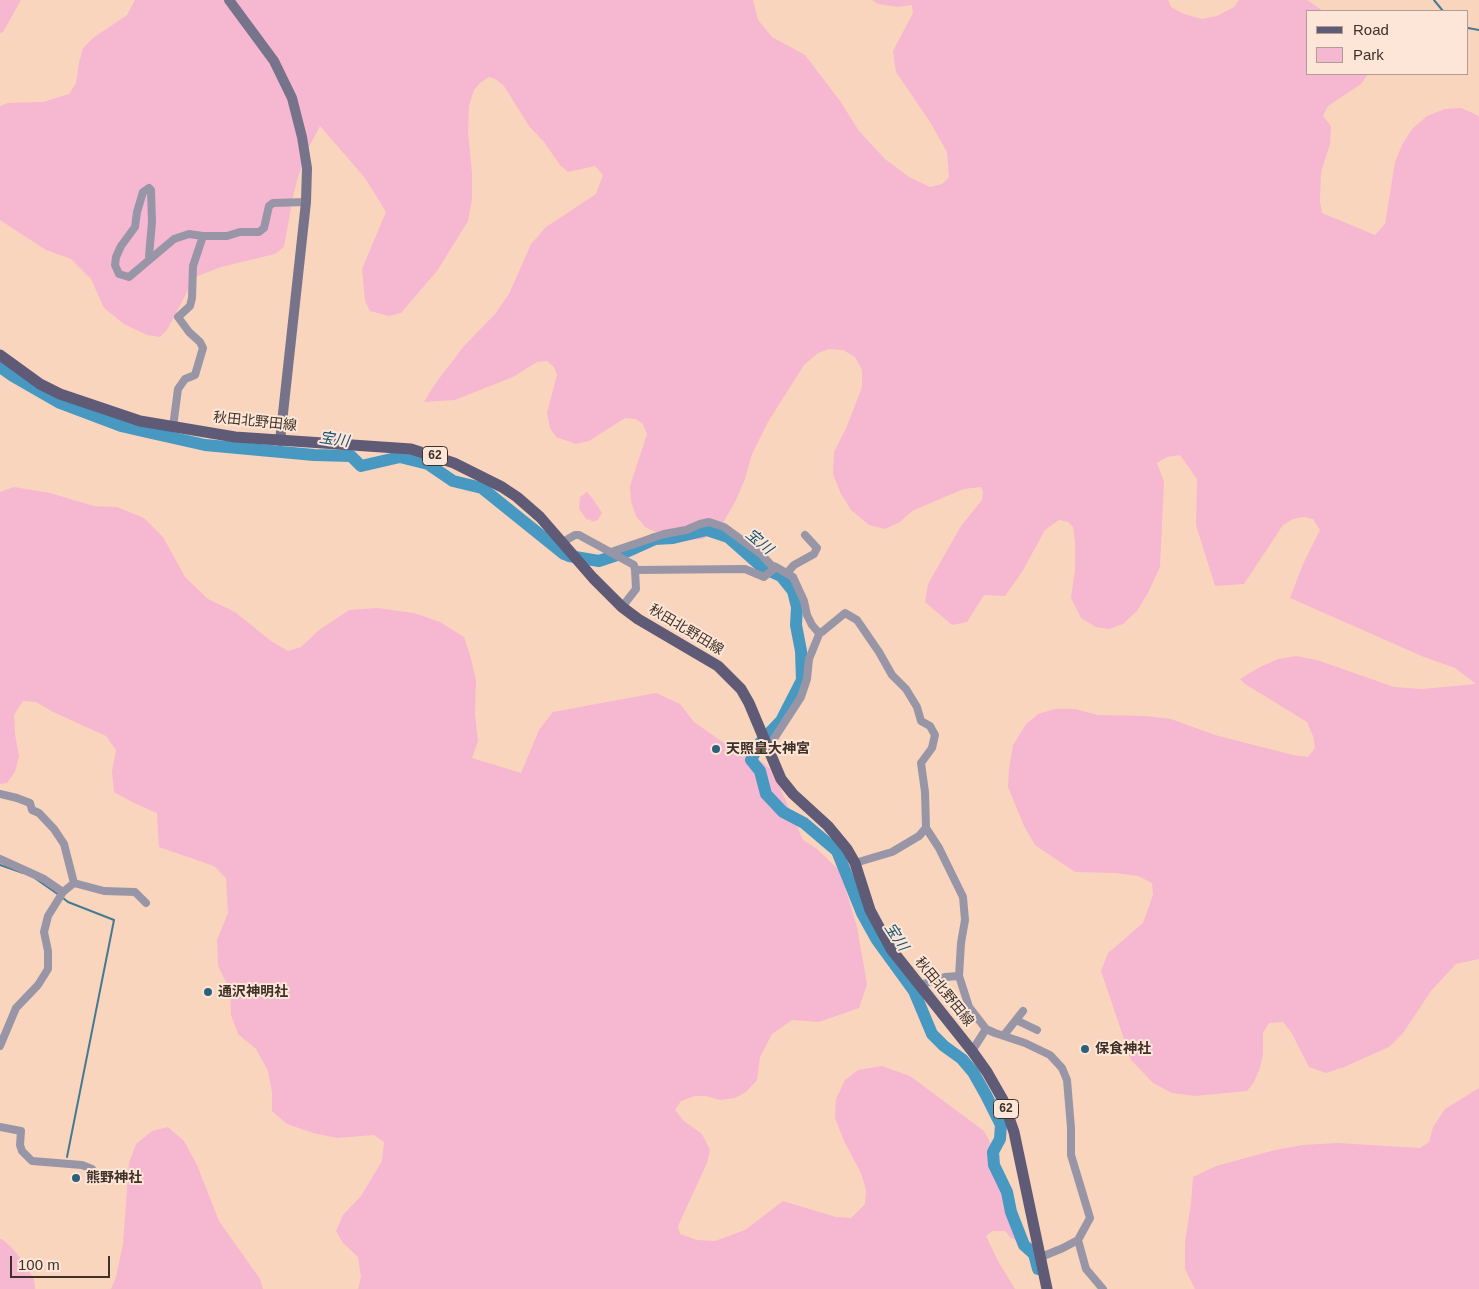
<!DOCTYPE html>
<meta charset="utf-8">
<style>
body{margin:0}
#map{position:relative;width:1479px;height:1289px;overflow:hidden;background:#fad5be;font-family:Arial,sans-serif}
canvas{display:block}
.legend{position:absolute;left:1306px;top:10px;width:162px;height:65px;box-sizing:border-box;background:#fde6d8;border:1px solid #b19e92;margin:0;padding:6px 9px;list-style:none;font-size:15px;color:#3f3128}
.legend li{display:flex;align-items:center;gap:10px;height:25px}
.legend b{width:25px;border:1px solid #b19e92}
.scale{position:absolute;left:10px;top:1256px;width:100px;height:22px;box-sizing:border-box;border:2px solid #3f3128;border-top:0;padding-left:6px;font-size:15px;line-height:18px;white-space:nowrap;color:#3f3128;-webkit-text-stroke:4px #fde6d8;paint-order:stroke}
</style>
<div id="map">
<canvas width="1479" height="1289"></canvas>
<ul class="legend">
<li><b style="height:6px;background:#5f5a76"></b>Road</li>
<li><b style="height:14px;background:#f6b7d0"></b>Park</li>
</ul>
<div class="scale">100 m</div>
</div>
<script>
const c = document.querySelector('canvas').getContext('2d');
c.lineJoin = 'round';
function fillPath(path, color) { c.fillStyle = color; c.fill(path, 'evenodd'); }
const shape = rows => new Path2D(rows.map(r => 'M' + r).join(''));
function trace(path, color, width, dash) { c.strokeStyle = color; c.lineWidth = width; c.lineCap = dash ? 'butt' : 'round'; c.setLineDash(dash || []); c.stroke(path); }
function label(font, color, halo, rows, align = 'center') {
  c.font = font + ' Arial,"Noto Sans JP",sans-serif'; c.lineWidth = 4; c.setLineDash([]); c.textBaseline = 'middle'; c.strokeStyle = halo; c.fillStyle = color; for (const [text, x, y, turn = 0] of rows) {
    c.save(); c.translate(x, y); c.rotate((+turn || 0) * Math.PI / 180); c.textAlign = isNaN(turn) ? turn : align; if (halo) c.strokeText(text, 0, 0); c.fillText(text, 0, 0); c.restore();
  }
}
fillPath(shape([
 [0,0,21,0,3,32,0,33],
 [135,0,753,0,758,20,772,37,805,55,840,101,859,131,885,159,909,177,930,187,942,184,949,177,947,152,930,122,896,72,893,51,913,13,912,5,898,7,878,4,872,0,1168,0,1171,7,1184,14,1202,19,1217,16,1234,7,1239,0,1307,0,1323,11,1308,11,1308,74,1368,74,1361,84,1328,106,1323,116,1331,126,1330,144,1321,172,1320,201,1322,213,1375,235,1385,224,1395,162,1402,145,1412,129,1427,116,1445,109,1461,108,1475,114,1479,117,1479,959,1456,964,1431,991,1403,1033,1389,1047,1344,1067,1326,1073,1309,1067,1291,1032,1283,1022,1269,1023,1263,1033,1263,1054,1260,1068,1254,1082,1247,1091,1195,1096,1172,1093,1153,1083,1131,1060,1101,971,1108,953,1143,923,1153,895,1152,883,1138,876,1115,873,1075,872,1035,845,1024,826,1008,787,1009,769,1013,745,1026,724,1038,714,1055,709,1075,709,1098,715,1146,716,1171,719,1215,735,1293,755,1308,757,1315,748,1313,736,1307,722,1245,684,1240,679,1260,667,1278,659,1296,656,1317,660,1394,687,1422,689,1476,684,1455,668,1424,657,1290,598,1303,564,1320,530,1313,519,1304,517,1293,519,1283,525,1244,584,1215,586,1196,525,1197,479,1180,455,1167,457,1157,463,1164,482,1160,567,1148,593,1137,611,1123,624,1109,629,1096,627,1081,618,1071,598,1075,569,1075,542,1073,527,1068,522,1059,520,1045,530,1022,572,1005,596,984,595,967,622,952,625,925,602,928,584,961,526,982,500,983,492,981,487,964,489,947,496,912,511,900,522,885,529,869,525,851,510,841,494,833,474,834,452,847,426,862,387,862,370,855,357,843,350,829,349,818,353,804,365,768,422,752,454,745,479,735,502,724,521,712,534,703,539,688,540,660,534,645,527,636,516,631,501,630,486,647,434,643,424,636,419,625,418,589,441,576,444,556,437,550,428,547,413,557,375,554,367,547,361,537,362,513,377,455,400,424,402,435,384,464,346,495,314,509,294,531,244,546,227,596,194,603,175,595,166,568,172,560,165,544,142,529,126,504,86,495,79,489,77,480,83,474,90,469,106,468,131,472,173,472,199,468,221,437,271,401,313,389,316,370,311,365,301,362,269,386,212,365,178,320,126,308,149,298,177,293,197,284,247,275,254,221,267,195,277,167,330,160,337,147,335,124,324,104,308,91,279,71,259,46,250,0,220,0,106,8,103,43,102,69,94,76,83,79,63,83,48,93,38,127,15],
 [14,487,50,493,94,506,117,507,144,518,163,537,185,577,208,599,235,612,271,641,288,651,301,647,319,630,349,610,377,608,414,613,440,622,464,637,470,655,476,680,475,714,478,741,472,758,521,773,539,730,553,712,656,693,680,704,694,722,724,743,753,755,773,771,803,840,816,848,840,871,857,927,867,984,859,1008,819,1022,792,1020,772,1034,760,1057,757,1080,746,1092,735,1098,720,1100,706,1096,695,1096,681,1101,675,1110,684,1121,702,1134,710,1150,707,1163,678,1226,680,1234,697,1240,715,1241,745,1230,783,1201,836,1217,851,1218,865,1204,866,1190,861,1173,844,1141,835,1118,836,1099,845,1080,858,1070,882,1066,910,1076,984,1131,995,1152,1005,1181,1012,1213,1023,1235,1017,1240,1011,1238,1005,1231,992,1231,986,1236,998,1261,1015,1289,358,1289,361,1277,358,1257,343,1243,336,1231,343,1215,361,1196,382,1161,384,1142,374,1135,337,1138,313,1133,287,1124,272,1111,272,1092,268,1071,256,1049,238,1034,231,1015,230,990,218,966,217,940,228,913,226,878,214,866,159,847,157,813,134,803,114,792,112,771,116,750,106,736,53,712,36,702,23,701,14,715,15,734,19,756,15,772,7,783,0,784,0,492],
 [587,492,593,499,602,513,598,520,592,522,590,519,587,520,579,509,580,497],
 [1479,1088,1479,1289,1195,1289,1185,1269,1185,1242,1191,1203,1193,1177,1216,1166,1275,1150,1303,1145,1337,1143,1420,1148,1429,1142,1433,1127,1445,1109],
 [168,1127,184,1141,197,1165,219,1221,260,1279,263,1289,111,1289,116,1277,123,1244,129,1163,136,1144,152,1131],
 [0,1239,2,1239,12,1248,21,1259,34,1279,35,1289,0,1289]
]), '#f6b7d0');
trace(shape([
 [1434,0,1443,11],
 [1468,28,1479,30],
 [0,865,23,873],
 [36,879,59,895],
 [63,898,68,902,114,920,67,1157]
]), '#457a94', 2);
trace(shape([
 [0,367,13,376,60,403,121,426,147,432,205,445,314,455,351,456,361,466,400,457,428,464,453,481,482,488,564,554,569,556,599,561,626,552,655,539,673,538,707,530,728,537,763,568,781,576,793,591,797,607,796,625,801,651,802,680,781,721,760,743,751,760,760,771,766,794,783,812,804,823,837,851,862,913,877,940,914,991,932,1034,944,1046,962,1059,973,1072,986,1095,1001,1125,1000,1139,993,1152,994,1165,1007,1192,1011,1212,1024,1245,1034,1254,1038,1269]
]), '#4899c2', 12);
trace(shape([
 [151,258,149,256,152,222,151,190,149,188,143,192,137,212,135,227,121,246,116,257,115,265,119,274,129,277,174,239,189,234,203,236],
 [173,427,178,389,185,379,195,375,203,348,200,342,189,332,178,317,190,306,192,298,193,266,203,236,227,236,240,232,259,232,264,228,269,206,273,203,306,202],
 [563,542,575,535,579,535,634,565,635,570,745,569,764,577,776,567,793,577,804,601,807,615,812,625,818,632,822,632,845,613,857,620,879,652,892,675,906,689,917,707,921,721,930,726,935,735,932,748,921,763,925,792,926,828,939,848,963,897,965,920,961,943,959,976,969,1007,986,1029,995,1033,1025,1043,1050,1055,1062,1068,1067,1080,1071,1128,1071,1155,1090,1218,1078,1240,1063,1248,1041,1257],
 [611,552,664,534,686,530,700,524,709,522,724,527,761,554,771,565,776,567],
 [787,573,794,565,814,554,817,548,805,535],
 [622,607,636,589,635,570],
 [768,748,801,697,807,679,809,659,820,632],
 [0,794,17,798,30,803,32,810,39,813,54,829,64,844,74,883],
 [0,859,44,879,63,892],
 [855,863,892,852,919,836,926,828],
 [920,985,945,977,959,976],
 [1016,1020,1037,1030],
 [1004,1035,1023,1011],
 [0,1046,16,1008,38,985,48,969,48,951,44,932,48,916,63,892,74,883,104,891,135,892,146,903],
 [972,1051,986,1029],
 [0,1127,21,1131,20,1145,22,1151,32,1161,82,1165,92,1169,97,1176],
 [1078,1240,1086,1269,1103,1289]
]), '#9896a6', 8);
trace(shape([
 [229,0,274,61,292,98,302,137,307,168,306,202,280,441]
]), '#77738a', 10);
trace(shape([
 [0,355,40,384,60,394,140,421,235,437,411,449,454,463,502,487,517,497,540,517,593,578,622,607,638,619,718,666,741,689,749,703,781,779,793,794,828,826,847,849,855,863,870,910,891,949,972,1051,987,1072,1003,1100,1014,1132,1047,1289]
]), '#5f5a76', 11);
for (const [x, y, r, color] of [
 [716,749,5,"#2b617c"],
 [208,992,5,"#2b617c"],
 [1085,1049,5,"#2b617c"],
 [76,1178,5,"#2b617c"]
]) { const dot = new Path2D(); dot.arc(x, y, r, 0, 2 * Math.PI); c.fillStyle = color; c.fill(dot); trace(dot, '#fde6d8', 2); }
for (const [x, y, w] of [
 [435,456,25],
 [1006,1109,25]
]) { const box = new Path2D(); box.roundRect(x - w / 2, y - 9.5, w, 19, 4); c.fillStyle = '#fde6d8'; c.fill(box); trace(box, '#3f3128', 1); }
label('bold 12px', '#3f3128', null, [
 ["62",435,456],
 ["62",1006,1109]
]);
label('14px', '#3f3128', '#fde6d8', [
 ["秋田北野田線",255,422,6],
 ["秋田北野田線",686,630,31],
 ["秋田北野田線",944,992,51]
]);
label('bold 14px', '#3f3128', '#fde6d8', [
 ["天照皇大神宮",726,749],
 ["通沢神明社",218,992],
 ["保食神社",1095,1049],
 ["熊野神社",86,1178]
], 'left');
label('italic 15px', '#12536f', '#fde6d8', [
 ["宝川",334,440,8],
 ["宝川",759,542,40],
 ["宝川",896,937,57]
]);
</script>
